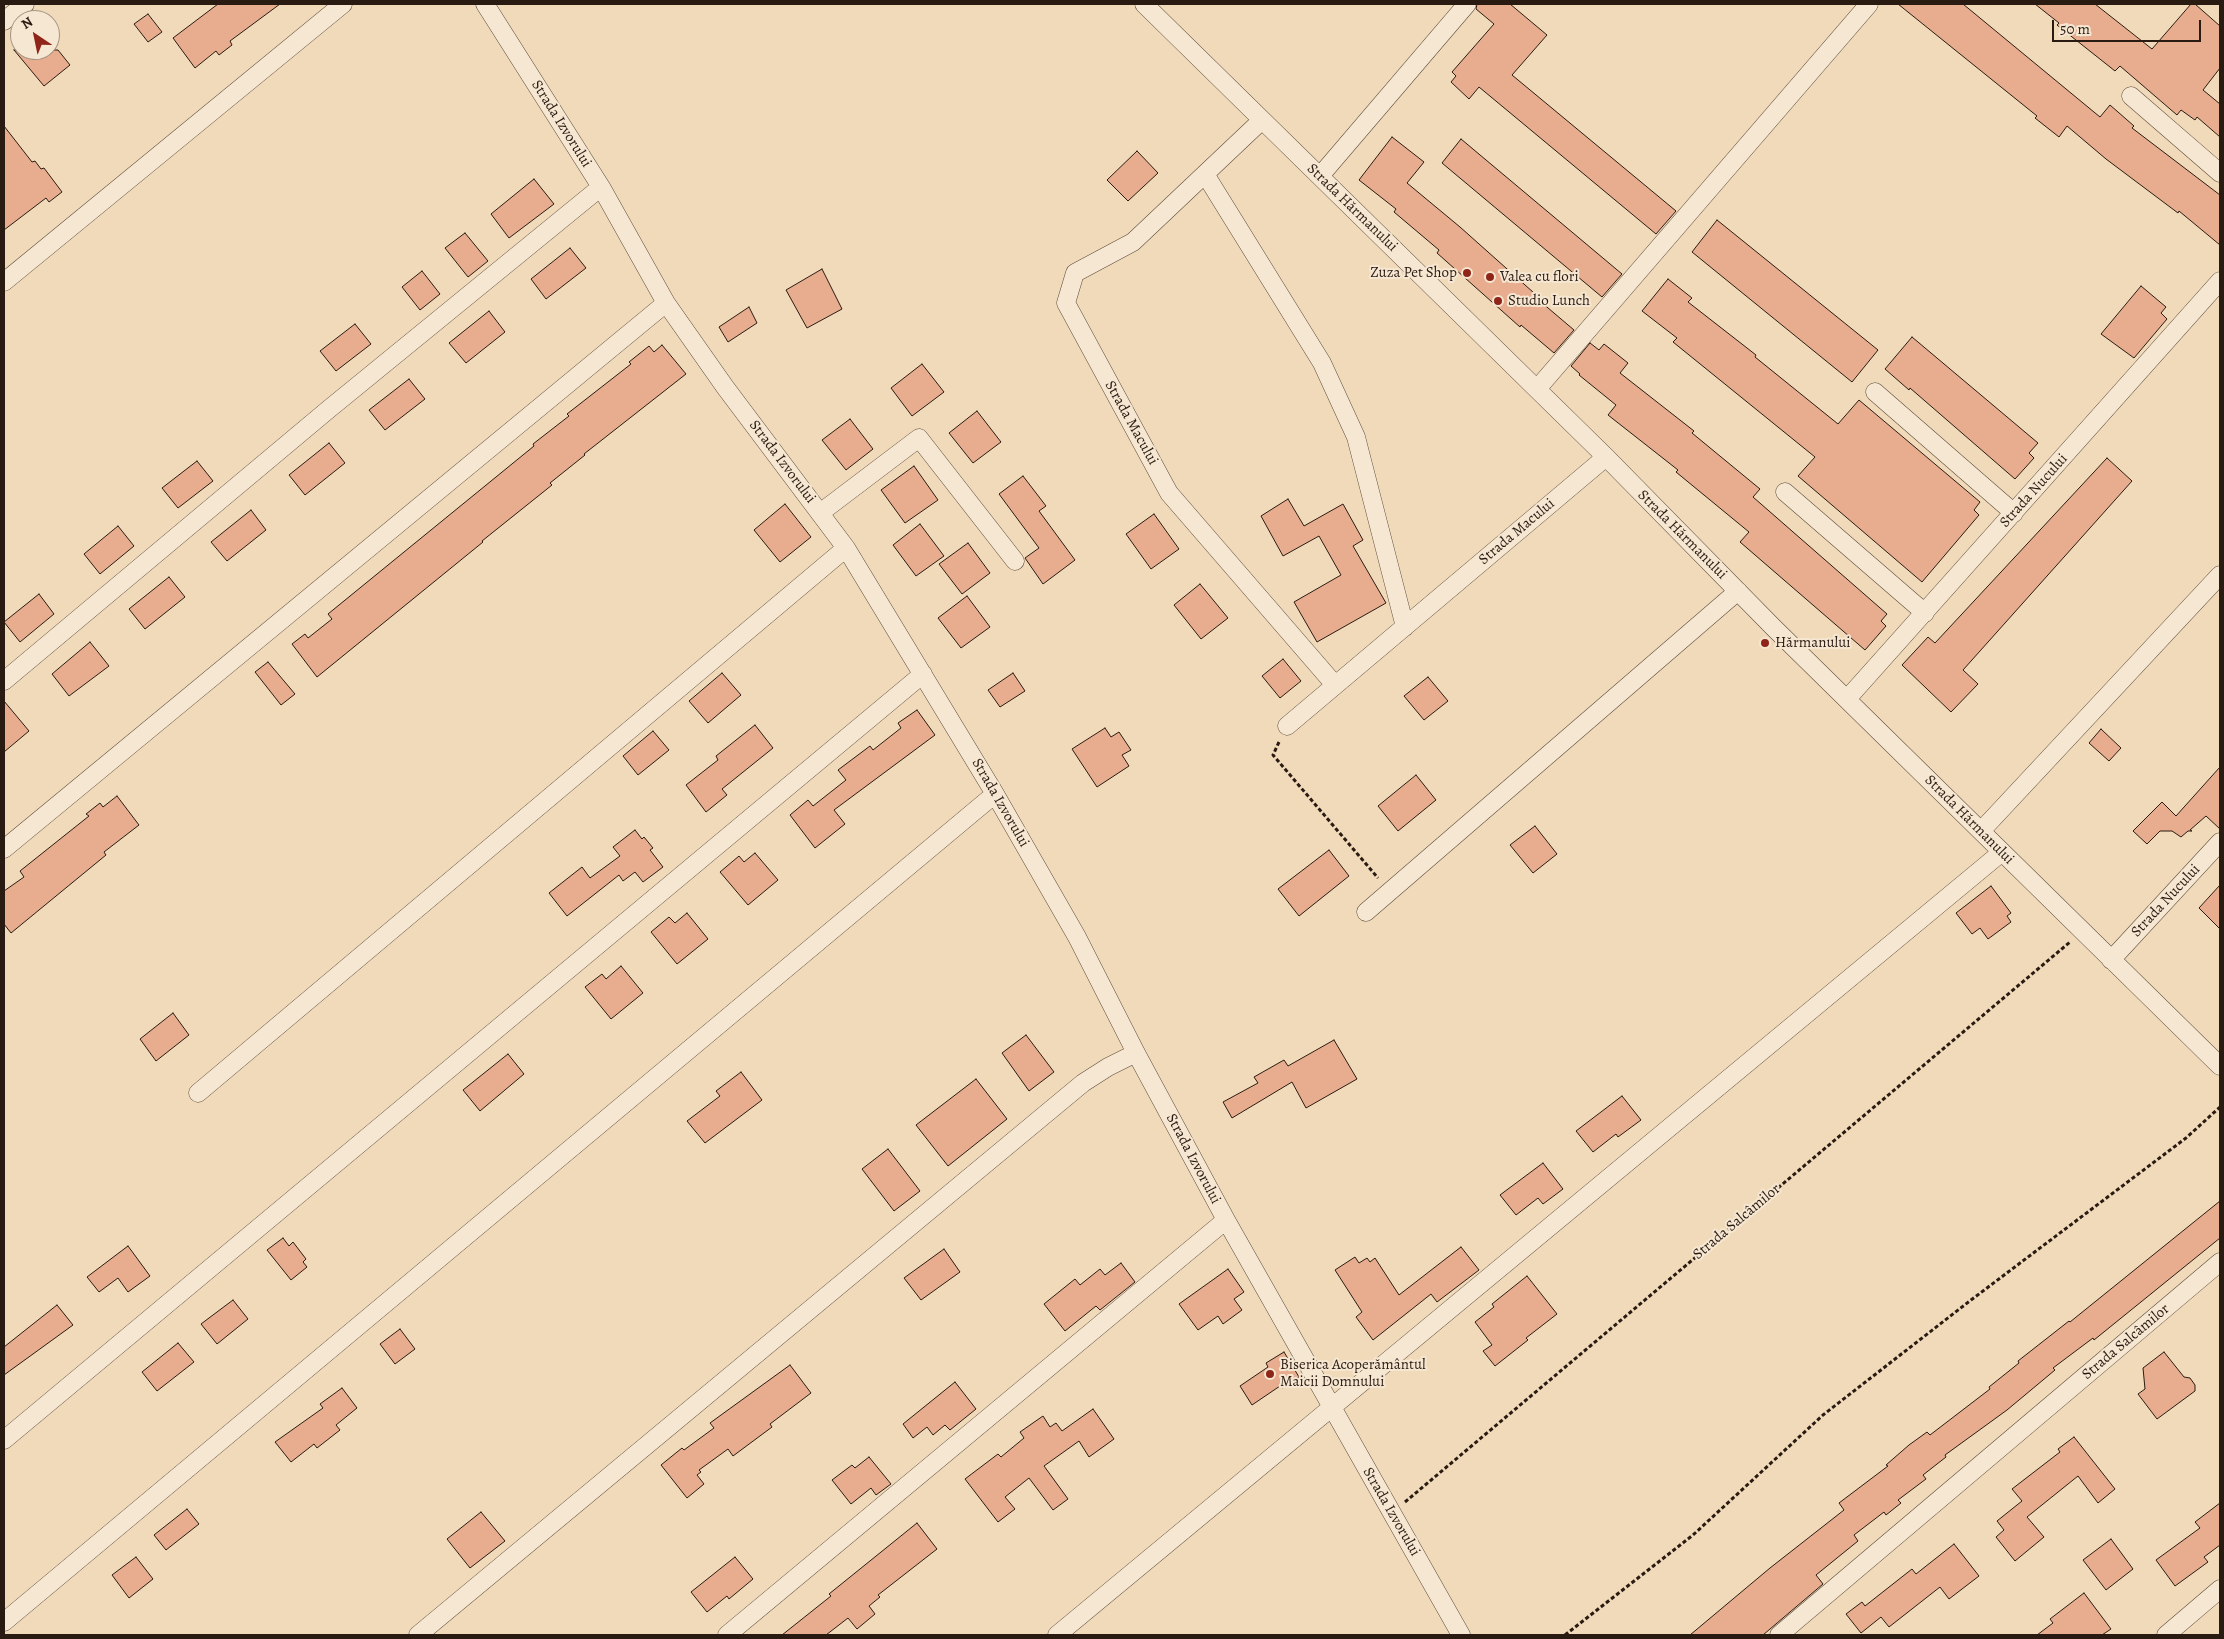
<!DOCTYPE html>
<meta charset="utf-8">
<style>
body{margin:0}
#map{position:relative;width:2224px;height:1639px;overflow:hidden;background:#f1dab9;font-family:Alegreya,serif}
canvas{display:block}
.frame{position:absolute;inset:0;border:5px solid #2a1b12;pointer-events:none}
.north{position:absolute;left:10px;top:10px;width:50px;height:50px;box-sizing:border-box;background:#f6e7d2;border:1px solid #a49585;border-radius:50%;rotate:326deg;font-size:14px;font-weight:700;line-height:20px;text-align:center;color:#2a1b12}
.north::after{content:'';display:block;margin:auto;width:18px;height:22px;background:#8f2418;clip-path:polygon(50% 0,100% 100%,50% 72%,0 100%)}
.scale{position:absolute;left:2052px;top:20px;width:149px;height:22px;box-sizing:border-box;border:2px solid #2a1b12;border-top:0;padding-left:6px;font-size:15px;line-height:18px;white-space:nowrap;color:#2a1b12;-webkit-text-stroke:4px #f6e7d2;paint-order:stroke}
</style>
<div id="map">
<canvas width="2224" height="1639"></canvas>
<div class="frame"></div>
<div class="north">N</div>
<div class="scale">50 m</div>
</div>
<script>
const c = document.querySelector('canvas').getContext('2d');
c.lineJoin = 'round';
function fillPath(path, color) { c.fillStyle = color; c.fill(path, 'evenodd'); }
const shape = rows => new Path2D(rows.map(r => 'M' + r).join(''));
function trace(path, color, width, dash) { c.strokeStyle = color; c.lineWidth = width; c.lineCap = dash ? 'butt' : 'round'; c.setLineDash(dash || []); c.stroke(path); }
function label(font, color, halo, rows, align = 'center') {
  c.font = font + ' Alegreya,serif'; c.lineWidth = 4; c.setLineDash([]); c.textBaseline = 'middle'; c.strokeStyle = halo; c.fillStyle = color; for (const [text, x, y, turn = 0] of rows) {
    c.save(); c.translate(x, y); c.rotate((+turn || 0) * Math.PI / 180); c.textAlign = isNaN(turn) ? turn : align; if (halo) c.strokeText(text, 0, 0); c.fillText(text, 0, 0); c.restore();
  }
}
const building = shape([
 [218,4,280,4,230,41,232,45,219,55,216,51,195,68,173,38,218,4],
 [1477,4,1510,4,1547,35,1512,75,1676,211,1656,234,1479,87,1469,99,1451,82,1456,76,1452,72,1494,24,1476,9,1477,4],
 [1898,4,1963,4,2100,117,2110,105,2134,126,2132,128,2220,195,2220,245,2179,211,2178,213,2106,159,2067,126,2059,137,2035,118,2037,116,1898,4],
 [2035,4,2095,4,2152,49,2191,4,2195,4,2220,26,2220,68,2203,90,2220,104,2220,137,2197,117,2195,120,2181,110,2177,115,2120,66,2115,71,2057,25,2059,23,2035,4],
 [148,14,162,32,148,42,134,24,148,14],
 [14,50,58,50,70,65,44,86,14,50],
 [4,126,32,162,35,161,41,169,44,168,62,192,49,202,46,198,4,230,4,126],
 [1392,137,1424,162,1407,183,1460,227,1543,301,1541,302,1574,330,1554,353,1521,325,1520,327,1437,253,1439,250,1394,212,1396,209,1359,180,1392,137],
 [1461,139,1622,274,1602,297,1442,163,1461,139],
 [1137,151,1158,173,1128,201,1107,180,1137,151],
 [534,179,554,204,509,238,491,214,534,179],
 [1717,220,1878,350,1852,382,1692,252,1717,220],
 [465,233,488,261,468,277,445,248,465,233],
 [570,248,586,268,546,299,531,279,570,248],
 [822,269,842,309,807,328,786,290,822,269],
 [422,271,440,294,420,310,402,287,422,271],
 [1668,279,1692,298,1688,302,1756,355,1755,357,1838,424,1859,400,1980,502,1974,510,1979,515,1922,582,1798,476,1815,457,1673,342,1677,338,1642,311,1668,279],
 [2141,286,2166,307,2161,313,2167,319,2134,358,2101,334,2141,286],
 [749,307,757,323,728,342,719,327,749,307],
 [489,311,505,332,466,363,449,343,489,311],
 [355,324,371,344,336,371,320,351,355,324],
 [1912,337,2038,443,2029,453,2034,458,2015,479,1910,388,1909,390,1885,369,1912,337],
 [1590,343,1599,350,1604,344,1628,363,1620,373,1694,431,1692,433,1760,489,1753,497,1887,614,1881,621,1886,626,1865,650,1740,542,1749,532,1676,472,1678,470,1608,415,1616,405,1579,375,1580,374,1571,366,1590,343],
 [662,345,686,374,584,454,585,455,550,483,552,485,482,541,483,542,317,677,292,644,305,634,308,638,332,619,328,614,534,446,533,444,569,416,567,414,631,364,629,362,649,346,654,352,662,345],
 [922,364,944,392,912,416,891,388,922,364],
 [409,379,425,399,385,430,369,410,409,379],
 [977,411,1001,442,973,463,949,433,977,411],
 [850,419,873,449,846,470,822,440,850,419],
 [329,443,345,463,305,495,289,475,329,443],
 [2107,458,2132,481,1963,670,1978,684,1951,712,1902,665,1928,637,1935,643,2107,458],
 [197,461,213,481,178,508,162,488,197,461],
 [914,466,938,500,905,523,881,490,914,466],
 [1023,476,1046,506,1039,511,1075,560,1043,584,1025,558,1039,548,999,494,1023,476],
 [1288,499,1304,526,1343,504,1363,540,1353,546,1386,603,1317,642,1294,602,1341,575,1319,536,1283,556,1261,516,1288,499],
 [785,504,811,537,780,562,754,530,785,504],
 [251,510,266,530,227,561,211,542,251,510],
 [1154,514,1179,549,1151,569,1126,534,1154,514],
 [920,524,944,556,916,576,893,545,920,524],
 [118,526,134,546,100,574,84,554,118,526],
 [968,543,990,573,962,594,939,564,968,543],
 [169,577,185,597,145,629,129,609,169,577],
 [1200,584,1228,618,1201,639,1174,605,1200,584],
 [39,594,54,614,20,642,4,622,39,594],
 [967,596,990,627,961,648,938,618,967,596],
 [90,642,109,666,69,696,52,674,90,642],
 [1283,659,1301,681,1280,698,1262,676,1283,659],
 [268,662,295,694,281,705,255,672,268,662],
 [722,673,741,695,708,723,689,701,722,673],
 [1013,673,1025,691,1000,707,988,690,1013,673],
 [1428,677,1448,701,1424,720,1404,696,1428,677],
 [4,701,29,731,4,752,4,701],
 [917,710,935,735,834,810,845,824,815,848,790,815,808,800,813,806,846,780,838,770,870,746,873,750,901,728,898,723,917,710],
 [755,725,773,748,722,789,727,795,706,812,686,785,718,760,716,756,755,725],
 [1105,728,1111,737,1119,732,1131,750,1122,755,1129,766,1097,787,1072,749,1105,728],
 [2101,729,2121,748,2109,761,2089,743,2101,729],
 [653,731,669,750,638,775,623,756,653,731],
 [2220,767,2220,829,2206,816,2190,830,2192,831,2188,831,2181,837,2172,831,2160,831,2147,844,2133,831,2162,802,2176,816,2220,767],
 [1416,775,1436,800,1398,831,1378,806,1416,775],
 [117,796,139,825,104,852,106,855,11,933,4,924,4,891,24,877,20,871,89,816,86,814,100,803,103,807,117,796],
 [1535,826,1557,854,1533,873,1510,845,1535,826],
 [635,830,642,839,644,837,653,848,650,850,663,867,643,882,635,872,623,881,619,875,567,916,549,893,582,867,590,878,620,856,613,847,635,830],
 [1329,850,1349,876,1299,916,1278,889,1329,850],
 [755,853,778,880,748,905,720,872,739,856,744,862,755,853],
 [2220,885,2220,929,2199,908,2220,885],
 [1991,886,2011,913,2007,916,2011,922,1988,939,1980,928,1972,934,1956,913,1991,886],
 [687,913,708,939,677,964,651,932,669,917,675,923,687,913],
 [621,966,643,993,611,1019,585,987,602,974,606,979,621,966],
 [173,1013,189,1035,156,1061,140,1039,173,1013],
 [1026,1035,1054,1072,1029,1091,1002,1053,1026,1035],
 [1334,1040,1357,1079,1306,1108,1292,1082,1232,1118,1223,1102,1258,1083,1254,1077,1284,1060,1288,1066,1334,1040],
 [508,1054,524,1074,480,1111,463,1090,508,1054],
 [741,1072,762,1100,705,1143,687,1121,720,1096,716,1091,741,1072],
 [976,1079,1007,1119,948,1166,916,1125,976,1079],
 [1622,1096,1641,1120,1618,1137,1616,1134,1593,1152,1576,1131,1622,1096],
 [888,1149,920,1191,894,1211,862,1169,888,1149],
 [1543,1163,1563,1189,1543,1204,1538,1198,1516,1215,1500,1195,1543,1163],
 [2220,1201,2220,1238,2094,1340,2093,1338,2053,1368,2055,1370,2007,1410,1945,1455,1946,1457,1923,1475,1926,1479,1898,1500,1901,1503,1886,1515,1884,1512,1854,1535,1858,1541,1816,1575,1823,1584,1770,1629,1763,1635,1690,1635,1770,1568,1844,1510,1839,1503,1888,1466,1886,1465,1909,1445,1927,1432,1930,1435,1990,1389,1989,1387,2019,1363,2018,1361,2069,1321,2070,1322,2220,1201],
 [283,1238,289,1246,293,1242,306,1259,303,1262,307,1267,291,1280,267,1250,283,1238],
 [128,1246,150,1276,128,1292,118,1278,99,1292,87,1277,128,1246],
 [1461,1247,1479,1270,1437,1302,1431,1294,1373,1340,1356,1317,1362,1312,1335,1270,1355,1257,1359,1263,1367,1258,1370,1262,1375,1258,1399,1295,1461,1247],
 [944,1249,960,1272,921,1300,904,1278,944,1249],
 [1121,1263,1135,1282,1100,1310,1096,1306,1065,1331,1044,1304,1075,1279,1080,1285,1100,1269,1105,1275,1121,1263],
 [1228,1269,1244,1292,1234,1299,1242,1310,1223,1324,1218,1316,1198,1330,1179,1304,1228,1269],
 [1527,1276,1557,1314,1526,1338,1528,1340,1495,1366,1483,1351,1492,1345,1475,1322,1494,1307,1492,1304,1527,1276],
 [233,1300,248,1319,217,1344,201,1324,233,1300],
 [57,1305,73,1325,4,1375,4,1347,57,1305],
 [400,1329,415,1349,395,1364,380,1344,400,1329],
 [178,1343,194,1362,157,1391,142,1372,178,1343],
 [1284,1352,1299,1377,1282,1388,1280,1386,1252,1405,1240,1386,1268,1367,1266,1363,1284,1352],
 [2164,1352,2184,1377,2190,1378,2195,1385,2195,1391,2157,1419,2138,1394,2145,1389,2143,1368,2164,1352],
 [790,1365,811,1393,770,1424,772,1427,733,1456,728,1449,699,1470,701,1472,697,1475,704,1484,687,1498,661,1465,682,1448,684,1450,714,1428,710,1423,790,1365],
 [955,1382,976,1409,950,1430,945,1425,933,1435,927,1427,913,1438,903,1424,955,1382],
 [342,1388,357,1408,336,1425,340,1430,317,1448,314,1444,291,1462,275,1442,323,1408,320,1404,342,1388],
 [1093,1409,1114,1439,1089,1457,1079,1441,1044,1466,1068,1499,1053,1510,1029,1478,1005,1497,1015,1509,998,1522,965,1479,998,1454,1001,1457,1024,1438,1020,1432,1043,1416,1050,1427,1056,1423,1062,1431,1093,1409],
 [2074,1437,2115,1489,2098,1503,2078,1476,2027,1517,2044,1537,2015,1561,1996,1537,2004,1530,1997,1521,2022,1501,2012,1489,2060,1452,2058,1449,2074,1437],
 [869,1457,891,1484,876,1495,871,1488,851,1504,832,1480,852,1465,855,1468,869,1457],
 [2220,1503,2220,1545,2204,1557,2208,1562,2175,1586,2156,1560,2200,1528,2195,1522,2220,1503],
 [187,1509,199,1524,166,1550,154,1535,187,1509],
 [481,1512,505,1541,470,1568,447,1539,481,1512],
 [917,1523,937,1549,878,1595,880,1597,869,1606,875,1614,857,1629,848,1618,826,1635,782,1635,831,1596,829,1594,917,1523],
 [2111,1539,2133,1569,2106,1590,2083,1560,2111,1539],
 [1954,1544,1979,1576,1949,1599,1940,1587,1889,1627,1881,1617,1861,1633,1846,1614,1862,1602,1865,1606,1912,1569,1916,1574,1954,1544],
 [136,1557,153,1579,129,1598,112,1575,136,1557],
 [735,1557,753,1579,729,1599,727,1596,707,1612,691,1592,735,1557],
 [2084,1593,2111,1629,2102,1635,2037,1635,2053,1623,2050,1619,2084,1593]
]);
fillPath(building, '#e7ad8e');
trace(building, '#2a1b12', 1);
const street = shape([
 [485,4,601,187,666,303,725,387,846,548,995,794,1077,937,1136,1053,1226,1220,1461,1635],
 [1144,4,1606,457,1773,627,2220,1066],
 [4,21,25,4],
 [2131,96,2220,173],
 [1262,120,1133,242,1075,273,1066,303,1169,493,1335,685],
 [1205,174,1322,363,1356,437,1405,627],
 [1320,176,1467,4],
 [4,282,343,4],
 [1537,389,1869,4],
 [1875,392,2014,513],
 [1785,492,1925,613],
 [820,513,919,438,1015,561],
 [4,681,329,409,601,187],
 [1847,699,2220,281],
 [1287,726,1606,457],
 [1981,831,2220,575],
 [4,849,666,303],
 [1366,912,1738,591],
 [2111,960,2220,842],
 [198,1093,846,548],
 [4,1440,923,674],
 [4,1622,995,794],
 [418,1635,1083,1083,1108,1067,1136,1053],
 [727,1635,1226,1220],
 [1057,1635,2002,852],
 [1779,1635,2220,1262],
 [2166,1635,2220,1589]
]);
trace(street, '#5c4b3c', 19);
trace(shape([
 [1279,742,1273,755,1378,878],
 [1405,1502,2070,942],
 [1565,1635,1693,1535,1823,1415,1971,1300,2186,1138,2220,1107]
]), '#2a1b12', 3, [4, 2.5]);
trace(street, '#f6e7d2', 18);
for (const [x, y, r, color] of [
 [1467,273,5,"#8f2418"],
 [1490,277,5,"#8f2418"],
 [1498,301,5,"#8f2418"],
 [1765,643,5,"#8f2418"],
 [1270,1374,5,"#8f2418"]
]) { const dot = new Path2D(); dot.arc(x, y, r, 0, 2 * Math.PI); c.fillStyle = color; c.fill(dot); trace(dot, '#f6e7d2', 2); }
label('15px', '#2a1b12', '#f6e7d2', [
 ["Strada Izvorului",561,124,58],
 ["Strada Hărmanului",1352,208,44],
 ["Strada Macului",1131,423,61],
 ["Strada Izvorului",782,462,53],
 ["Strada Nucului",2034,491,-48],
 ["Strada Macului",1517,532,-40],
 ["Strada Hărmanului",1682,535,45],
 ["Strada Izvorului",1000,803,60],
 ["Strada Hărmanului",1969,820,45],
 ["Strada Nucului",2166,901,-47],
 ["Strada Izvorului",1193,1159,62],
 ["Strada Salcâmilor",1737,1222,-40],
 ["Strada Salcâmilor",2126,1342,-40],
 ["Strada Izvorului",1391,1512,60]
]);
label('15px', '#2a1b12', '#f6e7d2', [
 ["Zuza Pet Shop",1457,273,"right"],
 ["Valea cu flori",1500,277],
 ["Studio Lunch",1508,301],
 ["Hărmanului",1775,643],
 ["Biserica Acoperământul",1280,1365],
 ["Maicii Domnului",1280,1382]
], 'left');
</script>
